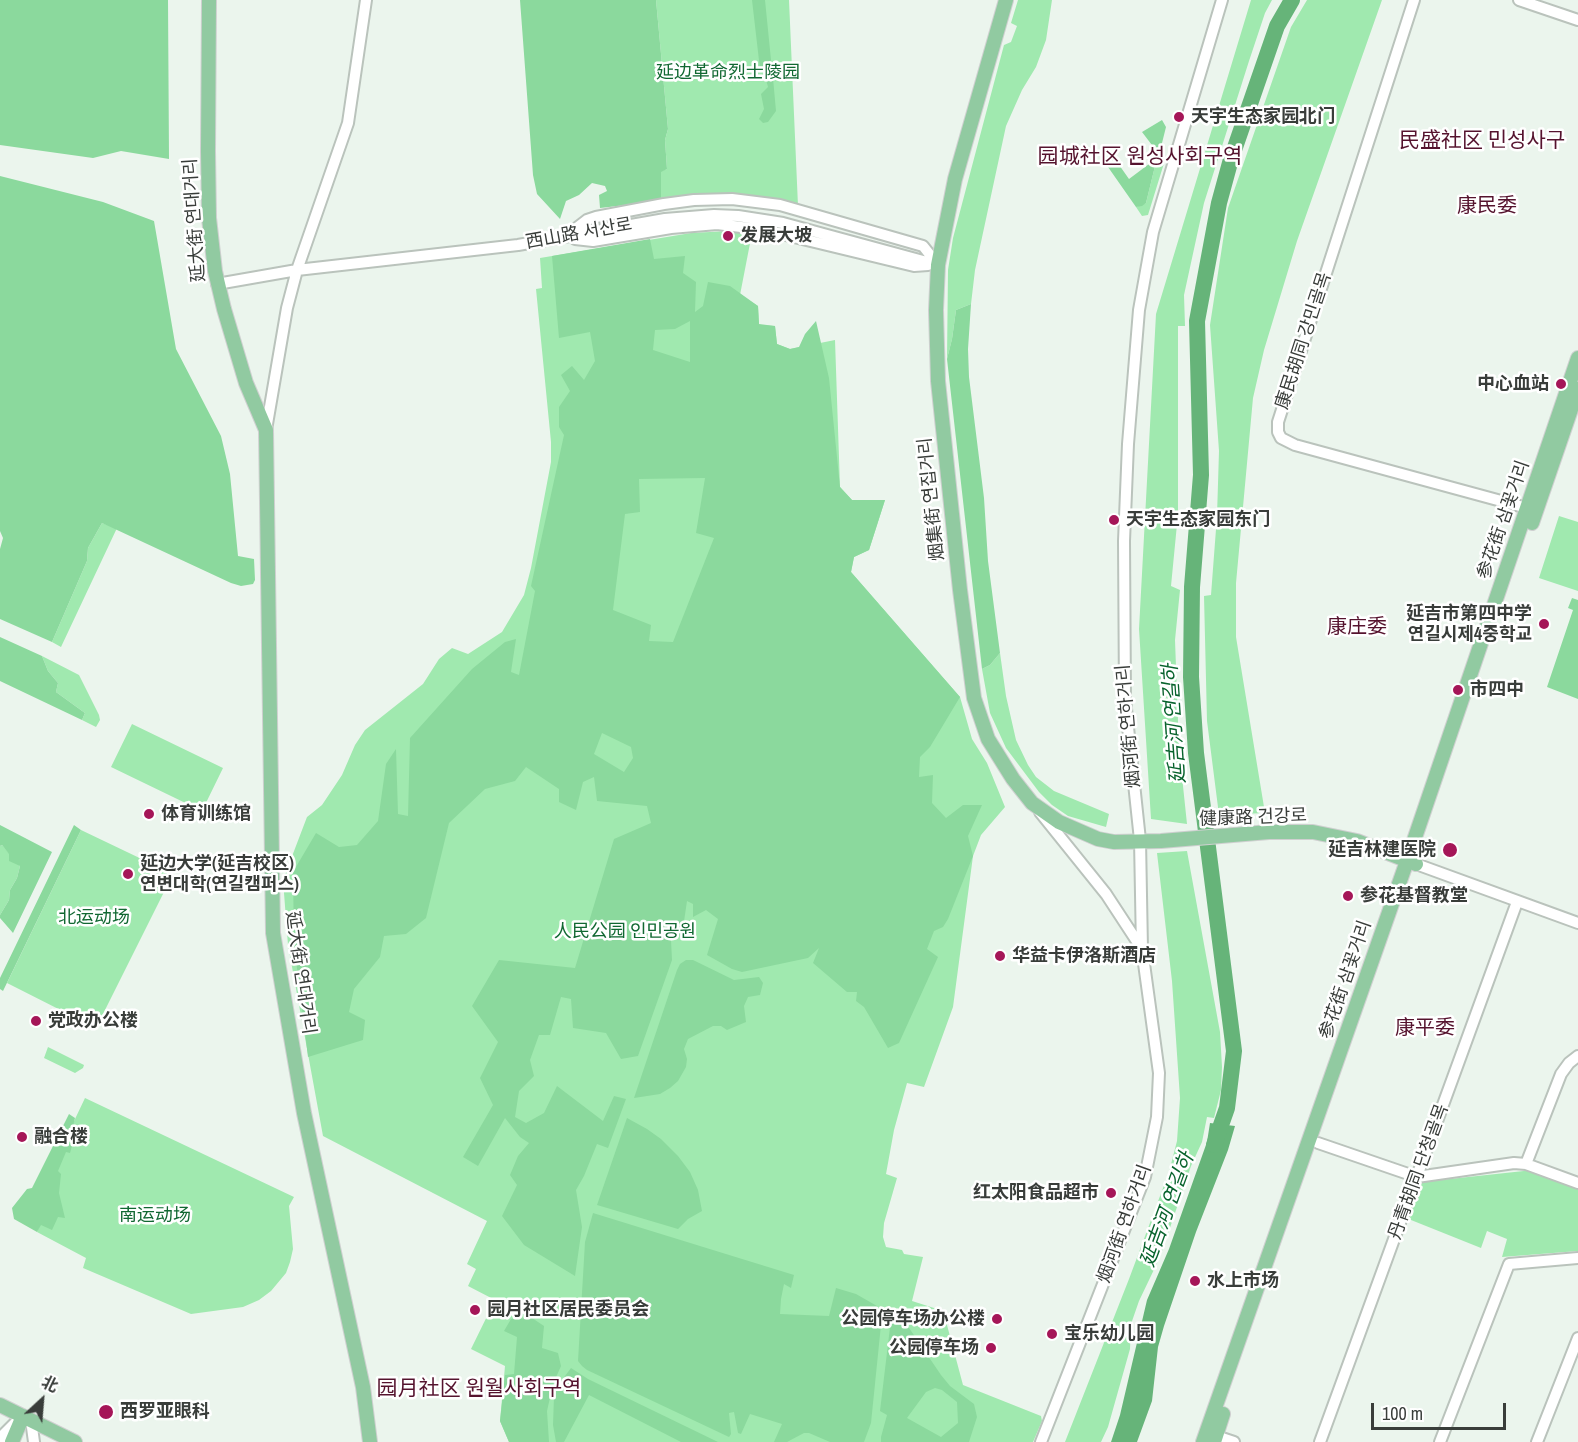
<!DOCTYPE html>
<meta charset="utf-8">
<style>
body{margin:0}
#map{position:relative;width:1578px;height:1442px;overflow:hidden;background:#ebf5ed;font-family:"Archivo Narrow","Noto Sans SC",sans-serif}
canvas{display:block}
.north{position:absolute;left:12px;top:1370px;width:60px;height:60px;-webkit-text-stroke:4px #fff;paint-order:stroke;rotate:26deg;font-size:16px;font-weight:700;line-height:24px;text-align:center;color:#393d3a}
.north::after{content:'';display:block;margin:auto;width:21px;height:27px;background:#393d3a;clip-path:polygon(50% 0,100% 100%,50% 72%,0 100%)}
.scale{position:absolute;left:1371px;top:1403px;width:135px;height:27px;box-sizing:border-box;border:3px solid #393d3a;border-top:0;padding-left:8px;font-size:18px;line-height:21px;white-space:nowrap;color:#393d3a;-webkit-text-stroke:4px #fff;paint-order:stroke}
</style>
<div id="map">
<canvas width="1578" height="1442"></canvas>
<div class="north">北</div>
<div class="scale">100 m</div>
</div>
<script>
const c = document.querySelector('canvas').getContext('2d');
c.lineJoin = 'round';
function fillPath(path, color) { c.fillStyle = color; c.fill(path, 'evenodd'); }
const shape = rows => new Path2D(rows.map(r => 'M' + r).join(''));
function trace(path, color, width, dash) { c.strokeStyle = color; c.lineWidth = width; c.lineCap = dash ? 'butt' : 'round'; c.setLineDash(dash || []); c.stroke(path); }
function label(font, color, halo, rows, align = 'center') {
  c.font = font + ' "Archivo Narrow","Noto Sans SC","Noto Sans KR",sans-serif'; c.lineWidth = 5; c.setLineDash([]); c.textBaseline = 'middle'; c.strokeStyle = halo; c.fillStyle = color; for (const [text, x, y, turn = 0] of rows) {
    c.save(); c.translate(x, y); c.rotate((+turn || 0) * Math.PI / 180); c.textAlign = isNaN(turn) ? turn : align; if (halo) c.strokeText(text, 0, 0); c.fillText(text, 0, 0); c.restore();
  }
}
fillPath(shape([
 [656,0,789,0,798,206,661,201,661,171,667,169,665,140,668,129],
 [1018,0,1052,0,1046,40,1036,67,1022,90,1006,126,975,270,971,304,956,310,952,339,947,359,948,270,953,238,1004,45,1011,42,1017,26,1011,23],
 [1251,0,1272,0,1265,13,1249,61,1204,203,1184,295,1185,326,1178,326,1178,514,1171,586,1180,590,1175,640,1179,748,1187,824,1151,819,1139,629,1156,314],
 [1307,0,1382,0,1297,241,1264,350,1253,398,1236,583,1236,637,1265,813,1219,815,1207,721,1204,596,1211,595,1217,516,1219,451,1210,325,1228,208,1291,27],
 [1157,158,1165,160,1148,215,1142,216,1136,207,1146,203],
 [729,231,752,233,740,295,758,306,759,325,775,326,777,344,790,349,835,340,840,487,852,500,885,500,869,550,854,557,851,572,960,697,972,739,987,763,1005,807,981,835,973,856,953,1007,924,1087,907,1083,894,1130,886,1174,897,1178,884,1223,883,1237,886,1247,902,1250,904,1254,923,1257,912,1301,934,1308,947,1325,963,1385,1041,1416,1042,1421,1033,1442,509,1442,500,1421,505,1366,471,1349,495,1300,468,1286,476,1269,467,1264,487,1221,323,1136,288,945,283,880,307,817,322,805,342,775,355,745,365,730,423,684,439,659,452,648,468,654,502,632,524,595,531,568,551,462,551,442,536,289,542,288,540,258,691,233],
 [1559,516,1578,522,1578,591,1539,578],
 [102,523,117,528,61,647,52,642,87,561,88,548],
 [1000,653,1006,696,1016,740,1028,765,1036,777,1054,791,1109,814,1106,827,1068,816,1052,805,1039,792,1006,748,990,713,982,669,990,665],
 [42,656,79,675,99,715,100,720,96,727,82,720,85,713,56,692,58,683,48,671],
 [132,724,223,768,202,811,111,767],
 [81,830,173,874,96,1028,7,983],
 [2,845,20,866,17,878,10,890,9,900,0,915,0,846],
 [1187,851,1220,1032,1222,1067,1221,1090,1214,1118,1207,1117,1202,1142,1191,1166,1160,1257,1139,1301,1131,1324,1130,1349,1108,1427,1101,1442,1065,1442,1129,1279,1169,1172,1177,1141,1180,1098,1172,981,1157,853],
 [48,1047,84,1065,83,1068,75,1073,44,1058],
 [85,1098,294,1197,289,1206,293,1249,290,1262,286,1273,271,1291,259,1300,243,1307,191,1314,83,1268,86,1258,37,1232,40,1224,28,1218],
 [1533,1170,1578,1186,1578,1251,1502,1257,1507,1239,1487,1231,1481,1248,1406,1218,1418,1186,1422,1182]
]), '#a0e9af');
fillPath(shape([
 [0,0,168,0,169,159,121,151,93,158,0,145],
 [520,0,656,0,668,129,665,140,667,169,661,172,661,201,600,208,599,195,607,191,605,186,592,183,579,195,566,201,560,219,537,194,533,175],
 [752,0,765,0,771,60,769,66,760,69],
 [765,76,773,78,776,111,768,122,763,123,759,119,764,109,761,94,768,87],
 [1162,120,1166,127,1160,151,1158,153,1142,132],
 [1110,152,1129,179,1157,158,1146,203,1142,206,1136,207,1101,157],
 [0,176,103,202,154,221,176,349,221,436,230,474,238,556,254,559,255,580,253,584,241,586,231,583,102,523,88,548,87,561,52,642,0,619,0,549,3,538,0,531],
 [650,239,654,259,685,256,683,273,696,282,695,312,703,306,708,282,730,286,758,306,759,324,775,326,777,344,790,349,799,347,805,334,816,321,829,378,840,487,852,500,885,500,869,550,854,557,851,572,960,697,930,747,920,757,919,777,933,775,932,803,946,818,963,805,982,805,968,836,973,856,948,919,943,927,934,931,927,949,938,957,899,1043,888,1048,864,1007,856,1001,857,992,847,992,813,963,819,948,808,958,742,972,732,969,707,955,718,919,706,910,693,917,693,904,687,901,682,935,671,940,672,960,638,1056,621,1059,606,1033,573,1028,571,999,561,997,550,1035,539,1035,530,1060,534,1076,519,1091,515,1117,526,1123,544,1113,557,1086,603,1121,614,1096,626,1099,608,1148,597,1144,584,1176,576,1190,582,1227,575,1276,524,1245,502,1216,517,1185,510,1175,518,1156,529,1143,520,1137,505,1118,478,1166,463,1157,493,1105,480,1078,498,1042,472,1006,499,960,575,968,614,839,651,823,647,806,597,801,594,777,583,782,576,810,559,802,559,789,526,767,515,781,485,789,449,823,426,918,406,934,384,936,380,957,354,989,349,1012,365,1020,363,1040,308,1057,294,944,293,872,316,833,339,847,357,845,378,821,386,764,396,749,398,814,408,816,410,738,472,669,505,642,516,639,511,672,519,675,535,591,531,586,564,435,559,427,559,407,570,391,561,375,572,366,584,380,595,361,590,332,559,338,552,256],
 [690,321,690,362,653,350,655,330,675,329],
 [705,478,696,533,714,538,673,642,649,641,651,625,613,610,625,514,640,512,639,479],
 [602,733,631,747,633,758,624,772,594,754],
 [971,304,968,349,969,377,984,498,988,561,1000,653,990,665,982,669,947,359,952,339,956,310],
 [1572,598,1578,600,1578,699,1547,687,1573,610,1568,608],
 [0,637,42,656,48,671,58,683,56,692,85,713,82,720,0,681],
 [0,825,52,852,13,933,0,918,0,915,9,900,10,890,17,878,20,866,9,861,9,854,2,845,0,846],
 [74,825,81,830,3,991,0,989,0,978],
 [686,960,693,960,734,980,759,977,763,983,760,995,748,997,744,1006,746,1022,727,1030,721,1026,713,1026,688,1039,684,1049,687,1059,686,1067,678,1081,670,1088,660,1094,634,1098,677,970,680,964],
 [69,1114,75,1118,69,1143,72,1146,70,1153,66,1152,58,1171,61,1174,59,1193,65,1218,58,1217,52,1230,41,1225,37,1232,14,1219,12,1208,27,1189,32,1188],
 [627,1118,647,1129,661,1139,678,1156,690,1172,698,1190,702,1211,688,1219,678,1229,597,1205],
 [593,1213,794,1275,791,1288,784,1284,781,1299,780,1314,829,1316,836,1288,856,1294,877,1306,882,1315,871,1423,864,1442,830,1442,809,1433,804,1433,787,1442,774,1442,782,1424,750,1414,741,1434,738,1433,734,1412,729,1413,731,1434,729,1437,587,1370,582,1366,578,1361,585,1242],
 [532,1318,544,1326,542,1348,558,1353,561,1366,553,1384,547,1411,549,1442,509,1442,500,1421,505,1375,514,1374,517,1337,504,1331,511,1319],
 [891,1319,905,1322,941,1375,950,1386,974,1404,977,1417,969,1442,881,1442,881,1437,887,1415,880,1411],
 [935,1388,942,1390,957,1402,958,1423,941,1437,907,1418,926,1392],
 [571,1368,588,1379,718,1442,681,1442,589,1395,564,1442,556,1442,553,1425,554,1396,559,1384]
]), '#8bd99d');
fillPath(shape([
 [1210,1123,1235,1126,1228,1150,1196,1232,1164,1326,1158,1347,1152,1401,1137,1442,1111,1442,1120,1415,1147,1300,1169,1249,1207,1142]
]), '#66b479');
trace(shape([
 [1214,1145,1227,1108,1234,1051,1196,753,1191,677,1192,587,1201,475,1197,321,1219,203,1231,159,1277,26,1292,0]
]), '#66b479', 16);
const minor = shape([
 [1414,0,1278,422,1278,432,1281,438,1295,445,1527,508],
 [1519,0,1578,20],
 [565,237,587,220,596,217,664,204,694,200,732,199,780,205,923,246,938,265],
 [575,239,593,241,671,228,717,224,765,230,914,266,928,265],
 [217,284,297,270,518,245,665,219,714,215,738,216,783,223,938,265],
 [266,430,287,308,297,270,348,123,366,0],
 [1040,812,1106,894,1142,949],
 [1416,864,1578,923],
 [1318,1143,1417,1177,1514,1163,1526,1164,1578,1183],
 [1526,1164,1561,1074,1569,1063,1578,1056],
 [31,1420,34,1442],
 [1212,1439,1216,1436,1234,1442],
 [1,1442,4,1434,20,1418],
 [1041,1442,1145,1177,1157,1117,1159,1073,1142,949,1140,840,1125,699,1124,541,1128,444,1139,310,1153,232,1222,0],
 [1320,1442,1517,902],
 [1440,1442,1509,1264,1578,1258],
 [1537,1442,1578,1338]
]);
const major = shape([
 [209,0,208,151,209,218,215,271,224,309,246,383,266,430,273,933,304,1113,363,1387,370,1442],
 [1006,0,955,179,938,265,936,310,938,381,960,590,974,698,988,739,1013,779,1032,803,1059,822,1098,839,1114,842,1161,841,1269,832,1313,832,1357,841,1416,864],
 [1532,523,1578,389],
 [0,1405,75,1442],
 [12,1442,23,1416],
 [1203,1442,1407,861,1578,358],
 [1214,1442,1223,1414]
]);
trace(minor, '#bac3bc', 14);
trace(major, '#cfd0d0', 16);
trace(minor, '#fff', 10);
trace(major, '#91caa1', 14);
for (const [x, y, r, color] of [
 [1179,117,6,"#a51658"],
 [728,236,6,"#a51658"],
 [1561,384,6,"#a51658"],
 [1114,520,6,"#a51658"],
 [1544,624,6,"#a51658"],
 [1458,690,6,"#a51658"],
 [149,814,6,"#a51658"],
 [1450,850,8,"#a51658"],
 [128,874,6,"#a51658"],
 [1348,896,6,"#a51658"],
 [1000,956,6,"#a51658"],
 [36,1021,6,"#a51658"],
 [22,1137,6,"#a51658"],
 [1111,1193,6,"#a51658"],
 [1195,1281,6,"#a51658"],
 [475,1310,6,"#a51658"],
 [997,1319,6,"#a51658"],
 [1052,1334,6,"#a51658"],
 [991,1348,6,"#a51658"],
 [106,1412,8,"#a51658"]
]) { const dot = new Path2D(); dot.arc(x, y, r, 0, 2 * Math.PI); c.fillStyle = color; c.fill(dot); trace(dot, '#fff', 2); }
label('18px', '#116832', '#fff', [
 ["延边革命烈士陵园",728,73],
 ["北运动场",94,918],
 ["人民公园 인민공원",625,932],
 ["南运动场",155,1216]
]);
label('bold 18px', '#393d3a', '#fff', [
 ["天宇生态家园北门",1191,117],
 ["发展大坡",740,236],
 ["中心血站",1549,384,"right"],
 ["天宇生态家园东门",1126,520],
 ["延吉市第四中学",1532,614,"right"],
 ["연길시제4중학교",1532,635,"right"],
 ["市四中",1470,690],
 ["体育训练馆",161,814],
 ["延吉林建医院",1436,850,"right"],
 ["延边大学(延吉校区)",140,864],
 ["연변대학(연길캠퍼스)",140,885],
 ["参花基督教堂",1360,896],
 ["华益卡伊洛斯酒店",1012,956],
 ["党政办公楼",48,1021],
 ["融合楼",34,1137],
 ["红太阳食品超市",1099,1193,"right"],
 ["水上市场",1207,1281],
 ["园月社区居民委员会",487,1310],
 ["公园停车场办公楼",985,1319,"right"],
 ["宝乐幼儿园",1064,1334],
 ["公园停车场",979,1348,"right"],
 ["西罗亚眼科",120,1412]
], 'left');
label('18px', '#393d3a', '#fff', [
 ["延大街 연대거리",195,220,-94],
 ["西山路 서산로",579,234,-10],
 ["康民胡同 강민골목",1304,341,-72],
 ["烟集街 연집거리",932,499,-96],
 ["参花街 삼꽃거리",1504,520,-71],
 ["烟河街 연하거리",1129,726,-95],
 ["健康路 건강로",1253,818,-2],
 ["延大街 연대거리",300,973,82],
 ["参花街 삼꽃거리",1346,980,-71],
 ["丹青胡同 단청골목",1419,1172,-70],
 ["烟河街 연하거리",1125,1224,-70]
]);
label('20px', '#55132e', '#fff', [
 ["康民委",1487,207],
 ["康庄委",1357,628],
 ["康平委",1425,1029]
]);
label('italic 20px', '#08632d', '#fff', [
 ["延吉河 연길하",1175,724,-94],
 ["延吉河 연길하",1168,1210,-70]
]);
label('21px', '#55132e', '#fff', [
 ["民盛社区 민성사구",1482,141],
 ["园城社区 원성사회구역",1140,157],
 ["园月社区 원월사회구역",479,1389]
]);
</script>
